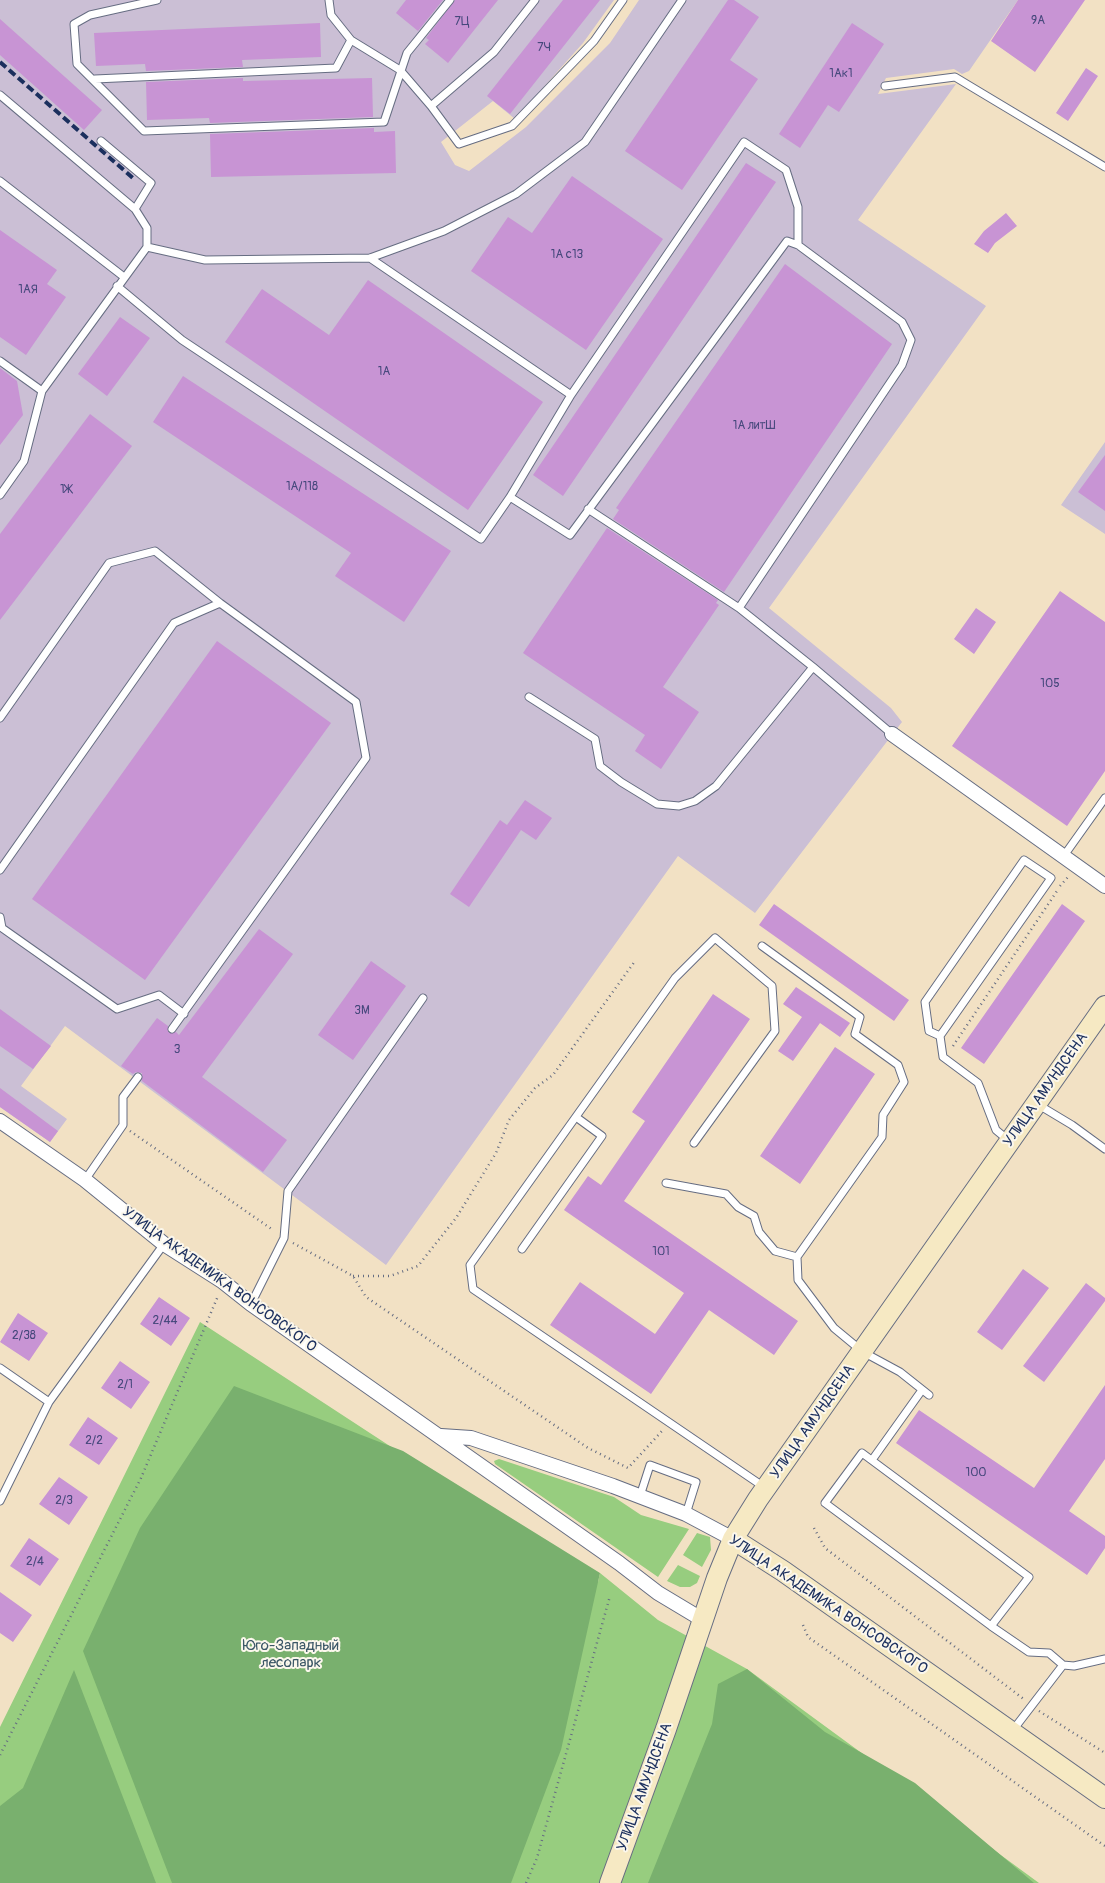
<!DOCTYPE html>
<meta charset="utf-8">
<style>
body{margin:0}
canvas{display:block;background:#f2e1c4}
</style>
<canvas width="1105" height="1883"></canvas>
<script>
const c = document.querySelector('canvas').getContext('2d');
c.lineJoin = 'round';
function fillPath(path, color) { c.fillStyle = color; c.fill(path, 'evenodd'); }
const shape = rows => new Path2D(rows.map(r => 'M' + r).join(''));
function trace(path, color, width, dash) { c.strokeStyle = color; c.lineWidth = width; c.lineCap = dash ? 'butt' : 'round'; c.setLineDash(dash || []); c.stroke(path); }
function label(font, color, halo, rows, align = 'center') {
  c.font = font + ' Pangolin,sans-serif'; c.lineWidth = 4; c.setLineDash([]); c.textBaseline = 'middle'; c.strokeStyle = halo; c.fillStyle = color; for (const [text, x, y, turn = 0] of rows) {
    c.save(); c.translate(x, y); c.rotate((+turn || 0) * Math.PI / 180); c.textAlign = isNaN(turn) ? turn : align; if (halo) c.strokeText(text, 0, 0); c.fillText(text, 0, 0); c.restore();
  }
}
fillPath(shape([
 [0,0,614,0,583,43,515,119,493,101,441,142,455,165,469,171,526,127,610,43,639,0,1018,0,969,71,962,74,954,69,886,78,878,94,956,84,858,220,986,306,769,608,891,708,902,722,755,913,678,856,386,1265,65,1026,21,1086,67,1119,50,1142,0,1107],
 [1105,442,1105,534,1061,505]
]), '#cbbfd5');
fillPath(shape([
 [200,1322,598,1582,600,1573,658,1620,747,1669,1039,1883,0,1883,0,1727],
 [499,1459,614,1497,641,1515,689,1529,658,1577,495,1464,494,1461],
 [697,1533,710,1537,711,1550,702,1567,683,1555],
 [678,1565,700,1576,697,1583,690,1587,680,1587,667,1581]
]), '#97cd7f');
fillPath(shape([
 [234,1386,403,1451,600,1573,561,1750,511,1883,172,1883,83,1651,140,1528],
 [747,1669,825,1732,915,1783,1034,1883,648,1883,712,1724,718,1684],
 [74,1670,156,1883,0,1883,0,1806,23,1788]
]), '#79b06e');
fillPath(shape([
 [406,0,443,0,418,31,396,13],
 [455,0,498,0,448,63,425,44,429,40,426,38],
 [563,0,600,0,510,114,487,96],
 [728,0,734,0,759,17,730,60,758,79,682,190,625,151],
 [1018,0,1085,0,1035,72,991,41],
 [0,19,102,110,84,130,0,55],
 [320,23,321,57,242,60,243,67,146,71,145,64,96,66,94,33],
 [852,23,884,44,839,112,828,105,800,148,779,134],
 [1086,68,1098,76,1068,121,1056,113],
 [243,78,243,81,372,78,373,117,210,123,209,118,147,120,146,82],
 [374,128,374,132,395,131,396,173,211,177,210,134],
 [746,163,776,182,563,496,533,475],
 [572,176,663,239,586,350,471,271,508,217,532,233],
 [1006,213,1017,226,995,243,988,253,974,244,984,231],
 [0,230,57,270,47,284,66,297,26,355,0,337],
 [785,264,892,344,724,592,613,519,619,510,616,508],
 [368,280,543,402,468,510,225,342,262,289,329,335],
 [120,317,150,338,107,396,78,374],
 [0,368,17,381,23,415,0,445],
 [183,376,451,551,404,622,335,576,351,553,153,422],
 [90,414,132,446,0,620,0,534],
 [1105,455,1105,511,1078,492],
 [607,528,718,600,716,603,719,605,663,687,699,712,661,769,635,751,645,735,523,653],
 [1060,591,1105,622,1105,771,1067,826,952,746],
 [976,608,996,622,974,654,954,639],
 [217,641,331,723,145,980,32,899],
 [525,800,552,818,536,840,521,830,469,907,450,894,500,820,507,825],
 [774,904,909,1000,894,1021,759,925],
 [1062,904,1085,921,984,1064,961,1048],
 [259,929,293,954,202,1077,287,1140,263,1172,142,1081,142,1073,136,1072,133,1074,121,1066,157,1018,168,1026,169,1033,176,1032,179,1035],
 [371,961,406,986,353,1060,318,1035],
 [796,987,850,1023,840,1037,820,1023,793,1061,778,1051,802,1017,783,1004],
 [713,994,750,1019,624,1201,798,1321,774,1355,709,1310,651,1394,550,1325,580,1282,655,1334,684,1293,564,1210,588,1176,601,1185,645,1121,632,1112],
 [0,1009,51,1046,33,1069,0,1046],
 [835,1047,875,1074,800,1184,760,1156],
 [0,1088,58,1131,50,1142,0,1107],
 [1023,1269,1049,1288,1002,1350,977,1332],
 [1086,1283,1105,1298,1105,1301,1044,1382,1023,1366],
 [159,1297,190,1318,171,1346,140,1324],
 [18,1313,48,1333,29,1361,0,1342],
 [120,1361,150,1382,131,1409,101,1388],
 [1105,1385,1105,1459,1069,1511,1105,1536,1105,1548,1087,1575,896,1443,919,1410,1034,1488],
 [88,1417,118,1438,99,1465,69,1445],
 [59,1477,88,1497,69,1525,39,1504],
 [29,1538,59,1559,40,1586,10,1566],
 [0,1592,32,1615,13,1642,0,1633]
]), '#c894d4');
const lane = shape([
 [157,0,90,15,74,24,77,64,144,131,384,122,407,53,450,0],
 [329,0,331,15,351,40,400,70,431,106,459,144,512,126,594,41,623,0],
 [95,79,336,68,351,40],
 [885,86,955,77,1105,167],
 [0,95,135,209,147,228,147,247,42,391,24,461,0,495],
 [431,106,494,52,535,0],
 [101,141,151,183,135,209],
 [0,181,124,277],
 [147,247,205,260,370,258,444,231,516,194,585,142,682,0],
 [370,258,571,395],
 [117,286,182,340,481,539,510,497,571,395,744,142,786,170,798,207,798,245],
 [0,361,42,391],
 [510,497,570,535,787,241,798,245,902,322,911,340,902,365,739,608],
 [588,509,739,608,813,667,892,734],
 [529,697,595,739,600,766,621,782,657,804,679,806,695,801,716,786,813,667],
 [0,718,109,563,155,551,220,603],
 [1063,857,1105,798],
 [0,870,174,623,220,603,356,702,366,758,172,1029],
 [0,917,2,928,117,1009,159,995,184,1014],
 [762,946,860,1017,855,1034,898,1065,904,1082,883,1115,882,1137,797,1257,798,1280,834,1328,863,1352,900,1372,929,1395],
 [940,1036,929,1031,925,1002,1024,860,1051,878,940,1036,943,1057,978,1083,996,1130,1008,1140],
 [1037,1104,1072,1125,1105,1149],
 [694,1143,775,1031,772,986,715,938,675,978,470,1265,473,1289,764,1487],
 [85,1180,123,1125,123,1097,138,1077],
 [666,1183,726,1194,738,1207,754,1216,759,1232,775,1251,797,1257],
 [522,1249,602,1136,576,1117],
 [251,1304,284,1238,288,1191,423,998],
 [0,1368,49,1402],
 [872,1460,922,1390],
 [640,1496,650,1465,696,1482,686,1514],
 [0,1501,49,1402,164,1244],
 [991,1626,1029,1577,862,1453,825,1503,991,1626,1029,1652,1049,1653,1063,1665,1074,1666,1105,1659],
 [1013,1730,1063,1665]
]);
const street = shape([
 [892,734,1105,886],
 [0,1121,85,1180,164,1244,222,1281,251,1304,619,1563,658,1593,703,1620],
 [441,1436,471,1438,613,1486,686,1514,733,1539]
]);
const secondary = shape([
 [733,1539,783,1571,1105,1798],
 [610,1883,666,1729,717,1578,733,1539,758,1499,1105,1006]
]);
trace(lane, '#666d82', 9);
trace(street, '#666d82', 16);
trace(secondary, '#666d82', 22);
trace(shape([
 [1060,886,1068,877],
 [953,1046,1057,891],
 [130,1131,273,1230],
 [293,1243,353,1276,366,1297,588,1448,628,1468,662,1431],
 [353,1276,390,1276,418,1266,456,1218,496,1153,509,1120,535,1088,553,1075,635,961],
 [814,1528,825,1548,1025,1700],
 [803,1625,808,1637,1105,1846],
 [1039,1711,1105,1753],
 [0,1755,141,1478,218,1296],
 [526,1883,537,1858,610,1596]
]), '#666d82', 2.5, [1, 4]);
trace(lane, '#fff', 7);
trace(street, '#fff', 14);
trace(secondary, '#f6e9c3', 20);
trace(shape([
 [0,62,134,179]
]), '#1b2f5e', 4, [8, 4]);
label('12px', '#46487c', null, [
 ["9А",1038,21],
 ["7Ц",462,22],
 ["7Ч",544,48],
 ["1Ак1",841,74],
 ["1А с13",567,255],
 ["1АЯ",28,290],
 ["1А",384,372],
 ["1А литШ",754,426],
 ["1А/118",302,487],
 ["1Ж",66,490],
 ["105",1050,684],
 ["3М",362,1011],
 ["3",177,1050],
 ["101",661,1252],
 ["2/44",165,1321],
 ["2/38",24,1336],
 ["2/1",125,1385],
 ["2/2",94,1441],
 ["100",976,1473],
 ["2/3",64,1501],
 ["2/4",35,1562]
]);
label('15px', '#1b2f5e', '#fbf7ec', [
 ["УЛИЦА АМУНДСЕНА",1046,1090,-55],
 ["УЛИЦА АКАДЕМИКА ВОНСОВСКОГО",219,1280,36],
 ["УЛИЦА АМУНДСЕНА",813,1422,-55],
 ["УЛИЦА АКАДЕМИКА ВОНСОВСКОГО",828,1605,34],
 ["УЛИЦА АМУНДСЕНА",645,1787,-70]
]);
label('15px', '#3a5666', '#fbf7ec', [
 ["Юго-Западный",291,1646],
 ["лесопарк",291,1663]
]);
</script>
